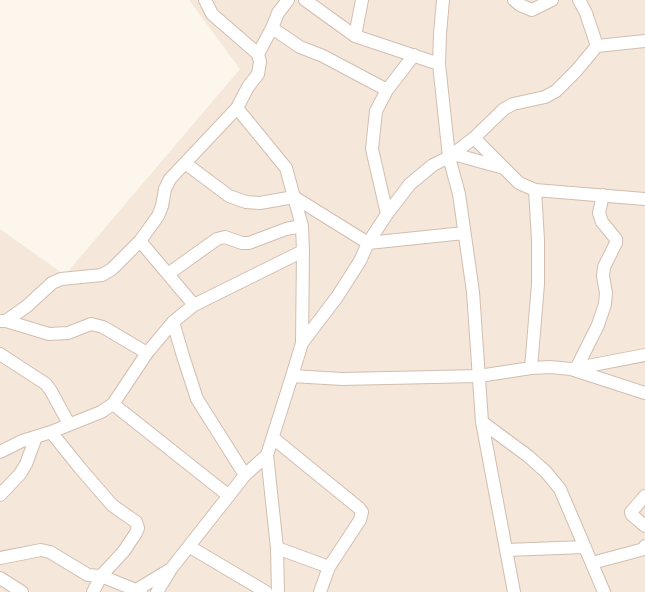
<!DOCTYPE html>
<style>
body{margin:0}
canvas{display:block;background:#fdf6ec}
</style>
<canvas width="645" height="592"></canvas>
<script>
const c = document.querySelector('canvas').getContext('2d');
c.lineJoin = 'round';
function fillPath(path, color) { c.fillStyle = color; c.fill(path, 'evenodd'); }
const shape = rows => new Path2D(rows.map(r => 'M' + r).join(''));
function trace(path, color, width, dash) { c.strokeStyle = color; c.lineWidth = width; c.lineCap = dash ? 'butt' : 'round'; c.setLineDash(dash || []); c.stroke(path); }
fillPath(shape([
 [189,0,645,0,645,592,0,592,0,229,65,275,240,69]
]), '#f5e8da');
const minor = shape([
 [205,0,212,14,258,54],
 [305,0,355,36,439,64],
 [443,0,440,34,439,64,449,157,459,194,473,292,482,422,514,592],
 [514,0,520,5,532,10,552,0],
 [579,0,586,13,597,46],
 [272,28,300,47,323,56,387,90],
 [355,36,362,0],
 [237,108,286,168,302,226,303,251,302,343],
 [474,138,519,183,535,190,645,199],
 [453,154,504,168],
 [185,163,229,196,246,202,260,203,294,197,368,243,464,233],
 [387,214,372,149,376,111,387,90,414,55],
 [140,241,194,305],
 [168,274,217,239,225,237,242,243,249,243,286,229,302,226],
 [1,321,6,321,49,334,68,333,91,324,103,327,147,353],
 [6,321,27,306,52,283,61,279,102,275,112,269,140,241,158,216,162,206,165,189,170,179,237,108,248,87,258,74,260,62,258,54,272,28,278,13,288,0],
 [173,322,183,356,197,399,245,475],
 [0,354,46,384,51,391,69,424],
 [531,368,538,284,538,240,535,190],
 [572,369,645,355],
 [576,369,598,325,605,304,606,293,603,276,604,267,616,243,616,239,602,222,599,213,603,195],
 [292,376,342,379,479,376,531,368,550,367,571,369,645,393],
 [113,404,229,496],
 [482,422,528,456,546,472,560,489,604,592],
 [51,432,80,468,112,505,136,522,138,528,136,533,124,551,101,576,93,592],
 [273,438,359,508,362,512,360,520,329,567,320,592],
 [0,452,22,441,51,432,101,412,113,404,147,353,173,322,194,305,303,251],
 [0,495,20,474,26,464,36,437],
 [645,496,631,512,632,515,645,526],
 [190,547,266,592],
 [277,548,329,567],
 [506,550,585,547],
 [0,558,41,550,50,552,88,575,101,576,141,592],
 [592,563,644,549,645,546],
 [0,578,22,592],
 [133,592,169,570],
 [157,592,171,569,245,475,267,455],
 [278,592,277,548,267,455,292,376,302,343,337,297,360,261,368,243,387,214,410,184,433,165,449,157,474,138,504,109,513,104,545,97,556,91,576,71,597,46,645,41]
]);
trace(minor, '#d1beb0', 14);
trace(minor, '#fff', 12);
</script>
